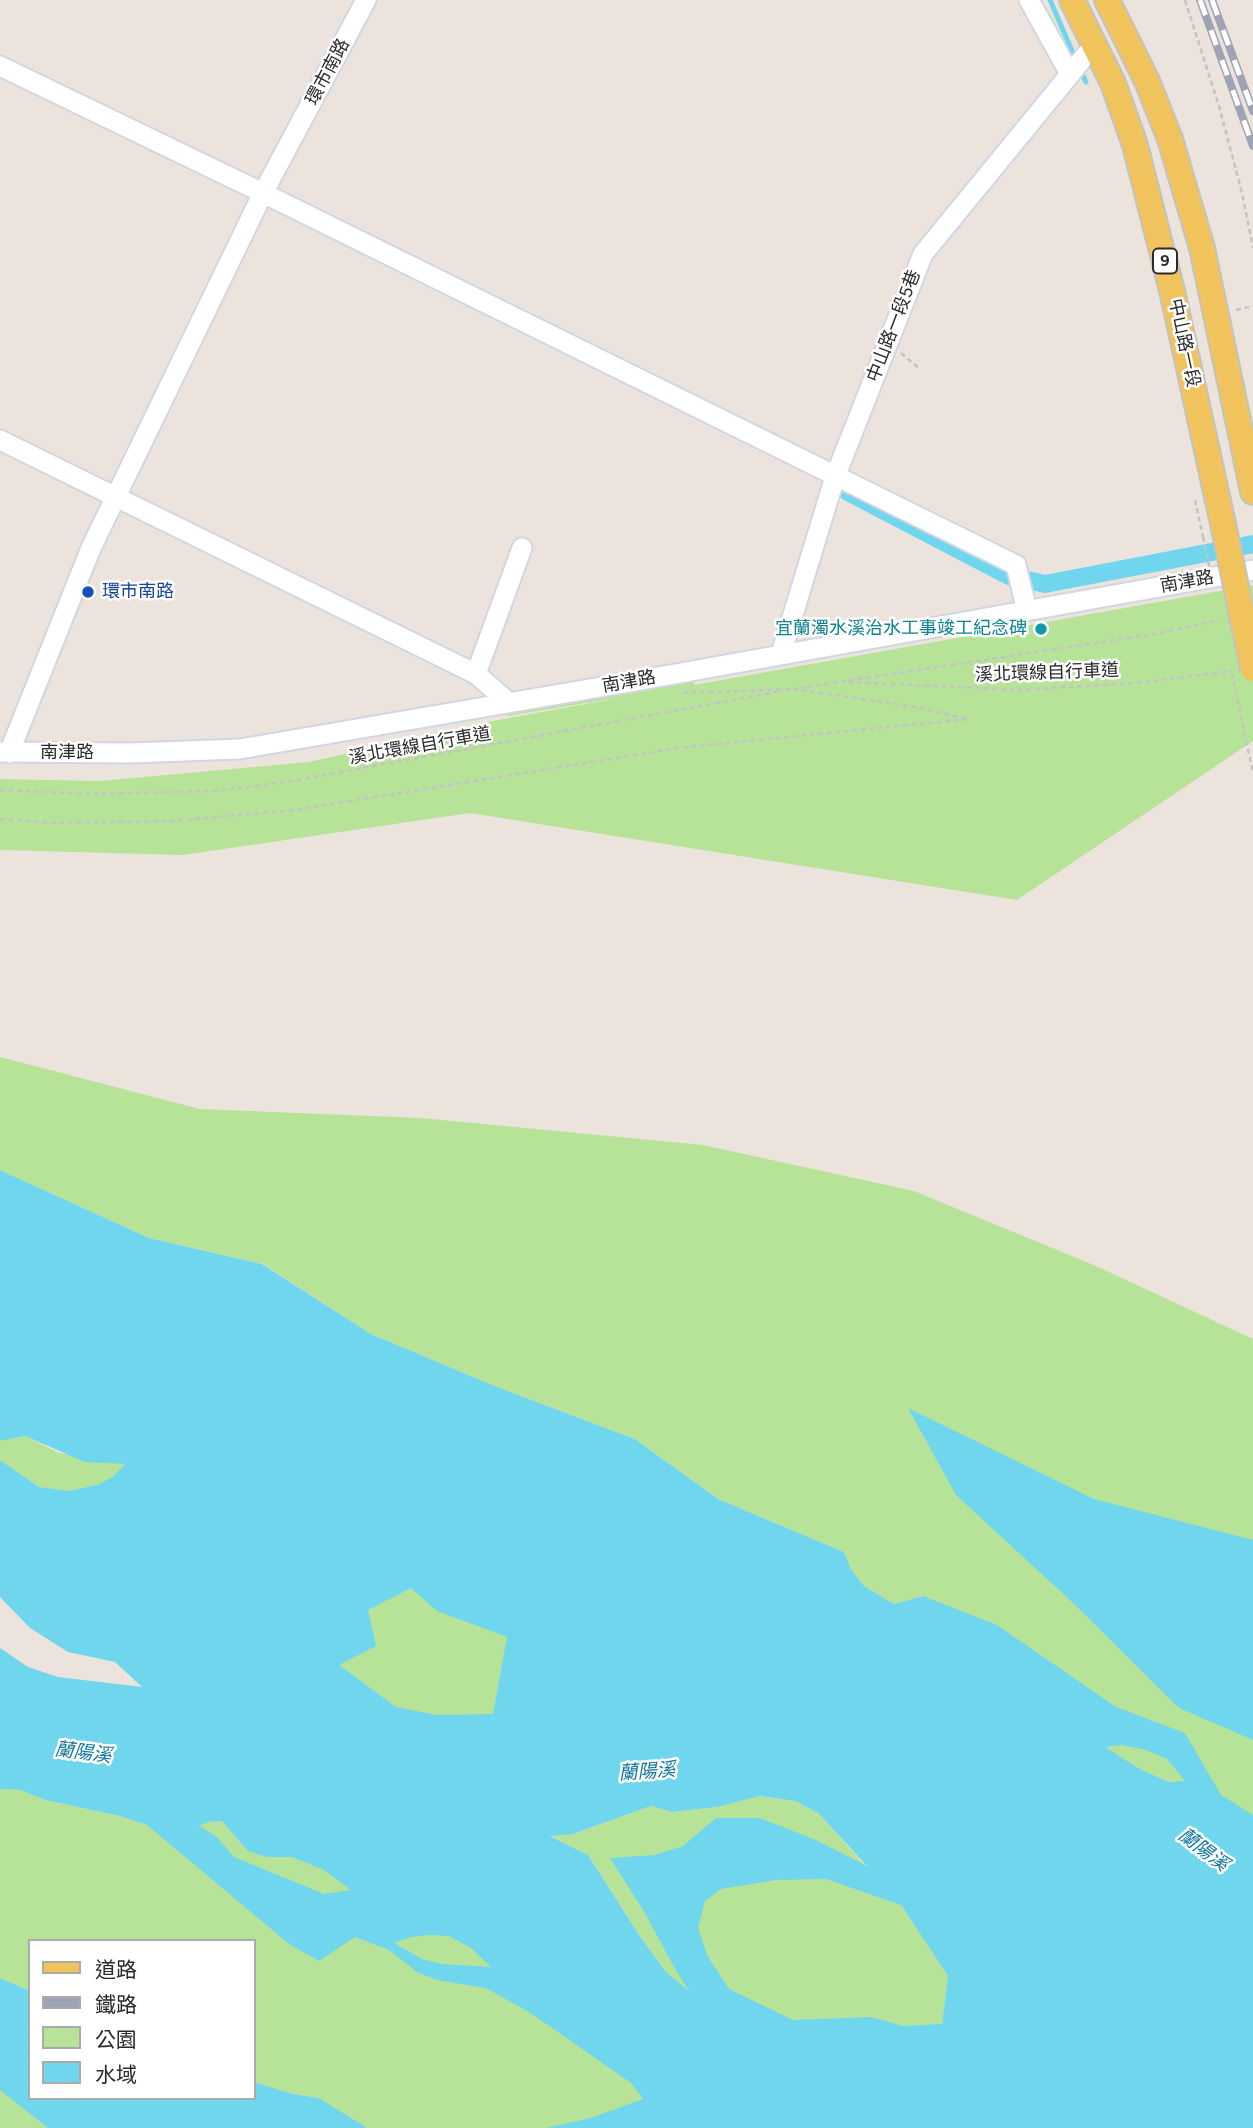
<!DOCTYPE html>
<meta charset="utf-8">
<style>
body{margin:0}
#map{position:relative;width:1253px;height:2128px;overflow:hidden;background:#ece4dc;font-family:Figtree,"Noto Sans TC",sans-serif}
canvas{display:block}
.legend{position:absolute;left:28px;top:1939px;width:228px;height:161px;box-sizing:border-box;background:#fff;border:2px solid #aaa;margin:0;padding:9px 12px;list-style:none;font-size:21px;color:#2a2a2a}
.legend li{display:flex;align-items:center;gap:14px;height:35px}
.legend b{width:35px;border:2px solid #aaa}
</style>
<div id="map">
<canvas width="1253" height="2128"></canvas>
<ul class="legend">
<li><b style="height:9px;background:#f0c35d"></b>道路</li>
<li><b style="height:9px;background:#9fa4b5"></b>鐵路</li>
<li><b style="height:19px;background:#b7e398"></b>公園</li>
<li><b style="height:19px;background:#6fd6ee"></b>水域</li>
</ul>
</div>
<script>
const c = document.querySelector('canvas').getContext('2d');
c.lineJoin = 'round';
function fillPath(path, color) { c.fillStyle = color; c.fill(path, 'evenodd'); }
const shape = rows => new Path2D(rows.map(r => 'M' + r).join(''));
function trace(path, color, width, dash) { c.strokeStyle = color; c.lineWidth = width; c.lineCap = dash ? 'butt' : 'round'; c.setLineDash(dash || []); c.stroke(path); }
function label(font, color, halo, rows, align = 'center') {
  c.font = font + ' Figtree,"Noto Sans TC",sans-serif'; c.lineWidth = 5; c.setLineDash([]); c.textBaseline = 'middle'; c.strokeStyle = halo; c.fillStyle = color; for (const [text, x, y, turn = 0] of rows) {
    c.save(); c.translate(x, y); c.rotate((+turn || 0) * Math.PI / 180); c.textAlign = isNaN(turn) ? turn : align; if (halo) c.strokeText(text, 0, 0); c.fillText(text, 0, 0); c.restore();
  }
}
fillPath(shape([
 [1253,585,1253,741,1017,900,470,813,183,855,0,850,0,779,100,781,309,762,493,721,629,696,507,716,507,705,693,675,694,685],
 [0,1057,200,1109,421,1118,703,1145,914,1191,1096,1266,1253,1339,1253,1846,1169,1782,1140,1769,1104,1747,923,1596,894,1604,864,1586,851,1569,844,1552,718,1499,635,1439,497,1387,371,1334,263,1264,149,1238,0,1170],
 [25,1436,59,1453,125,1463,239,1533,39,1487,0,1460,0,1441],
 [308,1546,683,1673,384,1743,272,1555],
 [0,1789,20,1790,45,1800,120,1816,147,1825,198,1825,208,1822,222,1821,273,1834,558,1989,669,2128,364,2128,319,2098,293,2094,254,2082,254,1941,30,1941,30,1991,0,1978],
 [759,1796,795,1801,818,1813,901,1905,948,1976,942,2024,918,2048,795,2029,692,1994,666,1972,639,1935,588,1855,549,1835,573,1834,651,1806,672,1812,717,1807],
 [0,2090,6,2093,48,2128,0,2128]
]), '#b7e398');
fillPath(shape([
 [0,1170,149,1238,262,1264,371,1334,497,1387,635,1439,718,1499,844,1552,851,1569,864,1586,894,1604,923,1596,997,1625,1116,1707,1185,1733,1221,1795,1253,1815,1253,2128,546,2128,591,2118,643,2099,631,2083,532,2014,486,1988,437,1980,417,1972,389,1950,355,1937,319,1961,289,1944,147,1825,120,1816,45,1800,20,1790,0,1789,0,1648,28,1667,58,1677,142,1687,115,1662,68,1652,30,1628,0,1597,0,1460,39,1487,69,1491,97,1485,113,1477,125,1464,85,1462,25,1436,0,1441],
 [411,1588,437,1611,507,1637,493,1714,437,1715,396,1707,339,1665,376,1646,368,1610],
 [1122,1745,1146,1750,1167,1759,1185,1781,1169,1782,1140,1769,1105,1747],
 [760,1796,795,1801,818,1813,867,1866,816,1840,760,1818,716,1818,683,1846,655,1855,610,1858,645,1913,675,1969,689,1991,666,1972,639,1935,588,1855,550,1836,573,1834,651,1806,672,1812,717,1807],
 [222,1821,248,1851,267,1857,292,1857,324,1870,351,1890,324,1894,234,1857,217,1837,199,1826,208,1822],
 [826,1879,901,1905,948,1976,942,2024,903,2026,871,2017,793,2020,729,1989,708,1957,698,1928,705,1901,721,1889,776,1880],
 [430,1935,449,1936,471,1948,491,1967,442,1964,422,1959,394,1943,411,1937],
 [908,1408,1094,1499,1253,1540,1253,1740,1179,1708,1072,1602,956,1495],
 [0,1978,30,1991,30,2098,254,2098,254,2082,293,2094,319,2098,367,2128,48,2128,0,2090]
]), '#6fd6ee');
trace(shape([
 [1050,0,1076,60],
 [1080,69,1086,82]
]), '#6fd6ee', 5);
trace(shape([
 [848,492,1009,576,1045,584,1253,544]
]), '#6fd6ee', 18);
const minor = shape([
 [1029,0,1070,74],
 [0,66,263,193,1016,565,1027,611],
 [0,440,476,674,508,702],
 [781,654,835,477,923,254,1094,45],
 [476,674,522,548],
 [0,752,130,753,240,749,636,681,1253,570],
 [9,753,91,548,263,193,366,0]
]);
const major = shape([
 [1072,0,1113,83,1135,145,1173,295,1225,533],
 [1107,0,1147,81,1170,139,1202,248,1253,492]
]);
trace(minor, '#d1d6e3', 23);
trace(major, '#c3c3c3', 28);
trace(shape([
 [1185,0,1219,106,1242,193,1253,248],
 [1236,310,1253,306],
 [901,353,920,369],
 [1195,500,1203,537],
 [848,682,1019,690,1136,683,1232,671],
 [799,688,1155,634,1220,620],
 [0,790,90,794,217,791,298,780,782,691],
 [0,819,50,823,174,821,295,810,678,748,968,719,910,706,793,689,680,693]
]), '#c3c3c3', 2.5, [5, 3.5]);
trace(minor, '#fff', 19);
trace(major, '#f0c35d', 24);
const rail = shape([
 [1200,0,1253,146],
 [1212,0,1253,111]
]);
trace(rail, '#9fa4b5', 8);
trace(rail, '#fff', 5, [16]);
const majorBridge = shape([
 [1225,533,1253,669]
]);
trace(majorBridge, '#c3c3c3', 28, []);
trace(shape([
 [1203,537,1211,575],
 [1232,674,1253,773]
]), '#c3c3c3', 2.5, [5, 3.5]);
trace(majorBridge, '#f0c35d', 24);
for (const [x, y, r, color] of [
 [88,592,7,"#1a4fb4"],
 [1041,629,7,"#0f9aa8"]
]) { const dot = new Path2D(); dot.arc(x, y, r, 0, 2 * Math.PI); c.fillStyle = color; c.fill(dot); trace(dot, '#fff', 2.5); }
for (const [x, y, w] of [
 [1165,261,24]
]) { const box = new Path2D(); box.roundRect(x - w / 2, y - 12.5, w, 25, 5); c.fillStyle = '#fff'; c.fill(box); trace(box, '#2a2a2a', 2); }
label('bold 16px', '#2a2a2a', null, [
 ["9",1165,261]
]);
label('18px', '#2a2a2a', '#fff', [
 ["環市南路",328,72,-62],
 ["中山路一段5巷",894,326,-69],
 ["中山路一段",1184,343,78],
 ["南津路",1187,582,-10],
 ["溪北環線自行車道",1047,673,-2],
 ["南津路",629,682,-10],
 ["溪北環線自行車道",420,746,-10],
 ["南津路",67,753]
]);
label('18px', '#164399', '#fff', [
 ["環市南路",102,592]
], 'left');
label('18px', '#0d838f', '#fff', [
 ["宜蘭濁水溪治水工事竣工紀念碑",1027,629]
], 'right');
label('italic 19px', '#0d759b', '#fff', [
 ["蘭陽溪",83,1753,7],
 ["蘭陽溪",647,1772,-4],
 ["蘭陽溪",1203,1850,37]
]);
</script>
